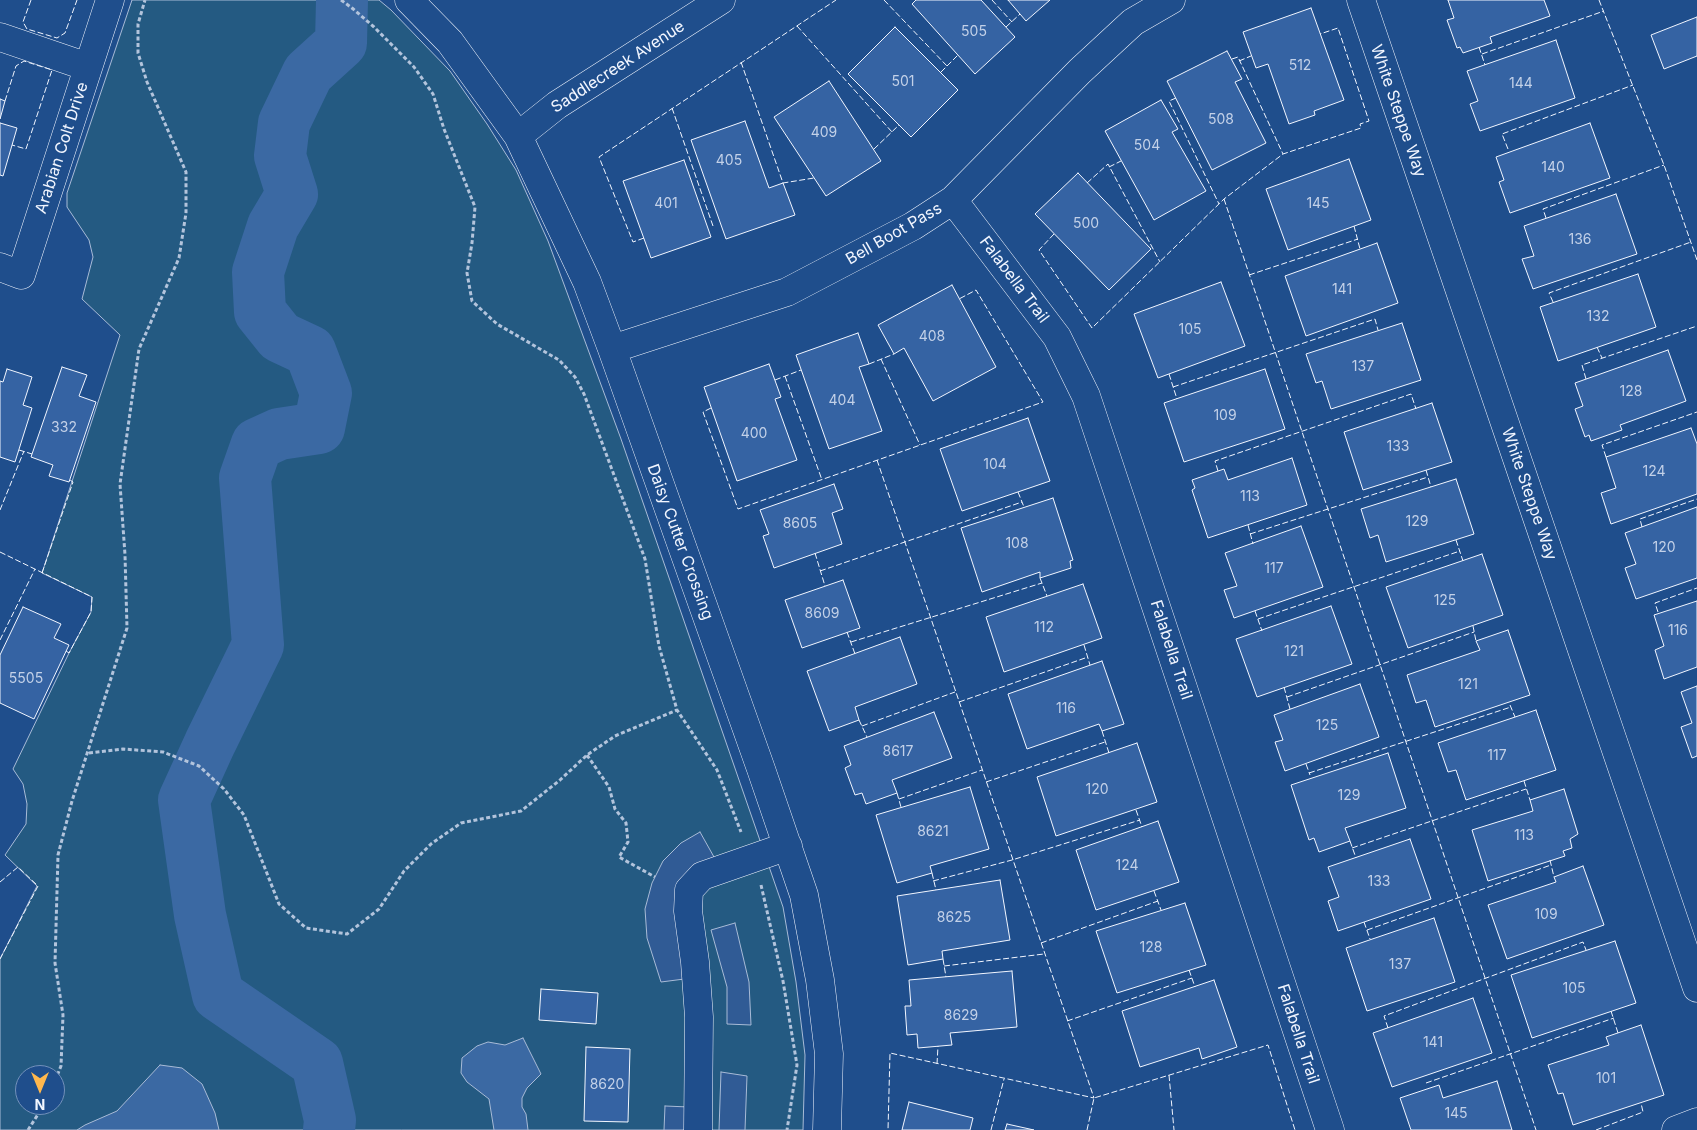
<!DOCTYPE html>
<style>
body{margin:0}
#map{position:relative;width:1697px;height:1130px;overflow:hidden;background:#1f4e8c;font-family:Inter,sans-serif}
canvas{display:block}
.north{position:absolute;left:15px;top:1065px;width:50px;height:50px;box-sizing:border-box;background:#1f4e8c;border:1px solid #7391ba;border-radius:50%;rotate:180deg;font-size:14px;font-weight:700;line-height:20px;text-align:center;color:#f2f6ff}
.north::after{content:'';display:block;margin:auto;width:18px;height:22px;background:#ffb74d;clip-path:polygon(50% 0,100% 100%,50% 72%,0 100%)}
</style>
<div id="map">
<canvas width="1697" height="1130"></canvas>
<div class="north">N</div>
</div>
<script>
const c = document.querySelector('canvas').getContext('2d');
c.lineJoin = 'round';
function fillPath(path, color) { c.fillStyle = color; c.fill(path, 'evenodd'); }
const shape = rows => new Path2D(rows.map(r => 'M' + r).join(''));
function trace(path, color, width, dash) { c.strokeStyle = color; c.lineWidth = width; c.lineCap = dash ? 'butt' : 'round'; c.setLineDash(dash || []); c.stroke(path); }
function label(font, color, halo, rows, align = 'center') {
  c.font = font + ' Inter,sans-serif'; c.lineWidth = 4; c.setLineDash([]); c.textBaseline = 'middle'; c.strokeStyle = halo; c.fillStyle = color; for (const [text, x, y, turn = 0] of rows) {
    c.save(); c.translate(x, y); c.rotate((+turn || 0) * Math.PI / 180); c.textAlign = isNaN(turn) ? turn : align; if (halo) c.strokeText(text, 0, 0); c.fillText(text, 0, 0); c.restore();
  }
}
const green = shape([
 [132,0,379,0,391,10,450,71,487,124,516,170,548,241,621,439,783,907,796,982,805,1055,803,1130,0,1130,0,959,37,886,5,855,26,824,27,804,23,784,13,769,69,653,91,612,92,597,42,573,120,335,82,299,93,257,89,240,67,207,67,193,132,0],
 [25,1075,55,1075,55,1105,25,1105,25,1075]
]);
fillPath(green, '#245a82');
trace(green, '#a8bbd7', 1);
const parking = shape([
 [700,832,714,857,705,861,692,978,661,982,647,938,645,909,652,883,663,861,681,843,700,832],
 [735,923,749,982,751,1025,727,1024,727,987,711,930,735,923],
 [721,1072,747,1076,745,1130,719,1130,721,1072],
 [665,1106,689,1107,688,1130,664,1130,665,1106]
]);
fillPath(parking, '#305b95');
trace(parking, '#a8bbd7', 1);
const water = shape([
 [523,1038,541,1074,527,1088,522,1098,522,1107,526,1114,528,1130,494,1130,489,1099,467,1082,461,1073,462,1058,477,1046,488,1042,505,1045,523,1038],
 [160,1065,182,1068,202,1084,215,1113,219,1130,77,1130,85,1125,117,1111,160,1065]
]);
fillPath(water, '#3b69a3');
trace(water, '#a8bbd7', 1);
trace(shape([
 [329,1130,330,1120,317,1063,218,995,200,915,184,800,210,743,258,645,245,478,257,444,279,434,319,428,326,393,310,351,280,337,260,312,258,272,273,226,292,194,280,156,284,123,308,73,341,43,342,0]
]), '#3b69a3', 52);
const building = shape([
 [916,0,981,0,1015,37,975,74,912,4,916,0],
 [1008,0,1050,0,1026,21,1008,0],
 [1448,0,1544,0,1550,16,1490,37,1492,43,1463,53,1460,47,1457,48,1447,20,1454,18,1448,0],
 [1311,8,1344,100,1314,111,1315,115,1289,124,1268,64,1256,68,1243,32,1311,8],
 [1697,17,1697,56,1664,69,1651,35,1697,17],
 [895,27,958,90,911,137,848,74,895,27],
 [1556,40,1575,98,1480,131,1470,104,1478,101,1467,71,1556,40],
 [1227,51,1242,79,1235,82,1266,143,1212,170,1167,81,1227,51],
 [829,81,881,161,826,196,774,117,829,81],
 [0,99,5,101,0,119,0,99],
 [1161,100,1178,129,1172,132,1206,191,1154,220,1105,131,1161,100],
 [745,121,769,188,783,183,795,215,726,239,691,140,745,121],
 [0,123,17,128,3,176,0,175,0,123],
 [1590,123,1610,178,1510,213,1499,182,1504,180,1496,157,1590,123],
 [1349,159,1371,220,1288,250,1266,189,1349,159],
 [684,160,711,237,651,258,623,181,684,160],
 [1078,173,1151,249,1109,290,1035,214,1078,173],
 [1616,194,1637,254,1533,289,1522,259,1534,256,1524,226,1616,194],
 [1377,243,1398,303,1306,336,1285,276,1377,243],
 [1638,274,1656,327,1558,361,1540,307,1638,274],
 [1221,282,1245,346,1158,378,1134,314,1221,282],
 [952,285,996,367,933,401,904,348,894,354,878,325,952,285],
 [1402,323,1421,380,1331,409,1322,381,1316,383,1306,354,1402,323],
 [858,333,869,364,859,367,882,431,829,449,796,355,858,333],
 [1668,350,1686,401,1620,425,1622,430,1591,441,1589,435,1585,437,1575,409,1583,406,1575,383,1668,350],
 [769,364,781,397,775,399,797,460,737,481,704,387,769,364],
 [62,367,87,375,79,396,96,402,69,482,49,476,53,465,31,457,62,367],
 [7,369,32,377,23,405,32,408,15,462,0,457,0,381,3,382,7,369],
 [1265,369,1285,429,1184,462,1164,403,1265,369],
 [1432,403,1452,462,1363,490,1344,432,1432,403],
 [1028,418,1050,481,962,511,940,449,1028,418],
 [1691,428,1697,444,1697,494,1611,524,1601,493,1616,488,1606,457,1691,428],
 [1292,458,1307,505,1208,538,1192,490,1195,488,1192,480,1224,469,1228,480,1292,458],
 [1456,479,1474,534,1386,562,1378,535,1370,538,1361,509,1456,479],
 [834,484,843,509,832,513,842,544,774,568,763,536,769,534,760,510,834,484],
 [1053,498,1073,560,1070,561,1071,568,1040,578,1040,572,982,592,961,528,1053,498],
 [1697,507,1697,578,1636,599,1625,568,1636,564,1625,533,1697,507],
 [1301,526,1323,587,1234,618,1224,590,1237,586,1225,553,1301,526],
 [1482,554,1503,615,1408,648,1386,587,1482,554],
 [843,580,860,628,802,648,785,600,843,580],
 [1083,584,1102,638,1004,672,986,617,1083,584],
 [1697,601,1697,667,1664,679,1655,650,1664,646,1654,615,1697,601],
 [1331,606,1352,664,1257,697,1236,639,1331,606],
 [23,607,61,624,54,638,69,645,34,719,0,703,0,655,23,607],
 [1508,630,1530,695,1435,727,1426,700,1416,703,1407,675,1480,650,1476,641,1508,630],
 [900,637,917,684,855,707,859,720,829,731,807,671,900,637],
 [1102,661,1124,724,1102,731,1099,724,1027,749,1008,694,1102,661],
 [1360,684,1379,737,1285,771,1275,742,1283,740,1274,715,1360,684],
 [1697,686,1697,756,1692,758,1681,727,1692,723,1681,692,1697,686],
 [1536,710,1556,770,1466,800,1456,770,1448,772,1438,743,1536,710],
 [934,712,952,758,892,780,897,793,866,804,862,793,855,795,845,768,851,765,844,746,934,712],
 [1137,743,1157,802,1056,836,1037,777,1137,743],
 [1388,753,1406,808,1345,828,1350,841,1319,852,1314,838,1309,840,1291,785,1388,753],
 [970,787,989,849,930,866,932,873,897,883,876,815,970,787],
 [1564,789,1578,834,1570,839,1572,848,1563,851,1565,856,1488,881,1472,830,1533,811,1530,800,1564,789],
 [1158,821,1179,882,1096,910,1076,850,1158,821],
 [1410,839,1431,899,1338,931,1328,901,1339,897,1328,867,1410,839],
 [1583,866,1604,925,1507,959,1488,905,1556,882,1554,877,1583,866],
 [1000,880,1010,940,942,951,943,959,908,965,897,896,1000,880],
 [1185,903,1206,965,1117,993,1096,931,1185,903],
 [1434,918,1455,982,1367,1011,1346,948,1434,918],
 [1615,941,1636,1003,1532,1038,1511,975,1615,941],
 [1012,971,1017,1027,950,1033,952,1045,918,1048,917,1034,907,1035,905,1006,911,1006,909,980,1012,971],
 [1214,980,1237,1047,1202,1059,1199,1048,1140,1067,1122,1011,1214,980],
 [541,989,598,993,596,1024,539,1020,541,989],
 [1473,998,1492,1053,1392,1087,1373,1033,1473,998],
 [1641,1025,1664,1095,1573,1125,1563,1093,1558,1094,1548,1065,1609,1045,1606,1037,1641,1025],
 [586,1047,630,1049,628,1122,584,1121,586,1047],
 [1497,1081,1512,1130,1411,1130,1400,1098,1439,1085,1443,1098,1497,1081],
 [909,1102,973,1118,970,1130,902,1130,909,1102],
 [1007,1124,1034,1130,1005,1130,1007,1124]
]);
fillPath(building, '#3563a3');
trace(building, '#f2f6ff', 1);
const minor = shape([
 [409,0,450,42,518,136,587,282,612,349,761,769,804,895,820,980,829,1054,827,1130],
 [1361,0,1697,988],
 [0,37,88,67],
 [518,136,557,105,721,0],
 [953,200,1057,337,1086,396,1330,1130],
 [0,267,21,275,110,0],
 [612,349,787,292,913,226,953,200,1080,71,1133,22,1171,0],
 [698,1130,699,1017,695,962,688,911,689,890,702,876,788,846],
 [1676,1130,1697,1122]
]);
trace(minor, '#f2f6ff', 29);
trace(shape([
 [341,0,352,8,374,27,414,67,433,94,444,129,475,207,472,243,467,273,472,301,497,324,559,360,575,377,584,394,645,559,659,646,677,710,717,770,741,832],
 [89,753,123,749,163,752,199,766,224,789,244,815,279,904,306,928,347,934,379,909,404,871,431,844,461,823,521,811,560,780,587,755,615,736,677,710],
 [587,755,609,787,615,809,626,823,628,842,619,857,655,877],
 [761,885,783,981,797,1065,787,1130],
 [55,1081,61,1066,63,1015,55,963,58,855,72,801,127,628,125,555,120,484,139,349,179,258,186,213,186,172,147,82,138,53,138,24,145,0],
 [28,1130,44,1105]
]), '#b3c4dc', 3, [4, 2.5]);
trace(minor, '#1f4e8c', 28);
trace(shape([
 [31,0,23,22,27,29,57,38,65,33,77,0],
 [884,0,947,66],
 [992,0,1012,22],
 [1599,0,1664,165,1697,260],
 [797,26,892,132],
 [1006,27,1020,14],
 [1479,47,1485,65],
 [1482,54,1604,11],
 [1232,59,1238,57,1283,154],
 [1239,61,1251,56],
 [741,62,783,183,814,178],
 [941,72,958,55],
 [1176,98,1169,101,1219,204],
 [5,101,16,66,24,61,52,70,26,149,12,145],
 [672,108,713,226],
 [874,149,899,125],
 [1508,149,1502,134,1633,85],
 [1109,167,1121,161],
 [1087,183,1108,164,1160,262],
 [1224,199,1536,1130],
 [1546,218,1543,209,1664,165],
 [1354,226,1360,249],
 [1054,234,1039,250,1092,328,1224,199,1283,154,1361,128,1360,124,1369,121,1338,28,1320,34],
 [644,238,633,242,599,157,836,0],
 [1249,275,1358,239],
 [1553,302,1549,293,1691,242],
 [1597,347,1602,358],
 [881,359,920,445],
 [869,364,894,354],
 [1169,374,1177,399],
 [785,376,822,480],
 [1586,379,1582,365,1697,326],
 [775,380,801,370],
 [1173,387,1375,319,1378,330],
 [711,408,703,412,738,509,1043,402,976,290,959,299],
 [19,450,32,454],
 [1606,457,1602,445,1697,412],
 [877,460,1094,1098,890,1053,888,1130],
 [1426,470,1431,487],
 [1218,471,1215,461,1411,394,1416,409],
 [1018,492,1024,507],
 [0,510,24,451],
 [1248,525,1253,544],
 [1642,527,1640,519,1697,499],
 [1250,534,1428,477],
 [1456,540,1463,561],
 [0,552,92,597,91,612,69,653,66,651],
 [815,553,825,586],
 [820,571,1022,502],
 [42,573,73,482,70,480],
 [1040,578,1047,596],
 [1255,611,1262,631],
 [1658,612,1655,603,1697,588],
 [1258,619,1460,551],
 [1473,626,1476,641],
 [847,632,855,654],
 [0,640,35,569],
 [851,642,1042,583],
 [1084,645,1090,665],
 [1284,687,1290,709],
 [1287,697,1474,632],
 [959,702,1088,657],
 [1510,705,1515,717],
 [859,720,867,737],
 [862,726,955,692],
 [1102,731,1109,753],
 [1306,764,1310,775],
 [1309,773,1511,707],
 [1524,781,1530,800],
 [986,782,1105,742],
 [897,793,901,807],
 [899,799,982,770],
 [1136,810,1142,827],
 [1350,841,1356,858],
 [1352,848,1526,789],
 [1550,860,1554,877],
 [932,873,936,890],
 [933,881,1012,860,1140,820],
 [0,882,18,867,38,886,0,959],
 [1154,891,1161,910],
 [1364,922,1370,939],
 [1367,930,1551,865],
 [1041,943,1158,901],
 [943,959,946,977],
 [944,966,1044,954],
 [1189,970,1195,987],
 [1611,1011,1618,1033],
 [1067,1021,1192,978],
 [1388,1028,1384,1016,1583,942,1586,950],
 [937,1064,938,1046],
 [1169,1075,1174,1130],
 [1426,1083,1614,1018],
 [991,1130,1004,1079],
 [1087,1130,1094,1098,1268,1045,1295,1130],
 [1596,1130,1643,1112,1641,1103]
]), '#f2f6ff', 1, [6, 2.5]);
label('14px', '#c3d1e8', null, [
 ["505",974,32],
 ["512",1300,66],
 ["501",903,82],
 ["144",1521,84],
 ["508",1221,120],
 ["409",824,133],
 ["504",1147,146],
 ["405",729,161],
 ["140",1553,168],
 ["401",666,204],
 ["145",1318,204],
 ["500",1086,224],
 ["136",1580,240],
 ["141",1342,290],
 ["132",1598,317],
 ["105",1190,330],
 ["408",932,337],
 ["137",1363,367],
 ["128",1631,392],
 ["404",842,401],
 ["109",1225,416],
 ["332",64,428],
 ["400",754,434],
 ["133",1398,447],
 ["104",995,465],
 ["124",1654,472],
 ["113",1250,497],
 ["129",1417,522],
 ["8605",800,524],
 ["108",1017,544],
 ["120",1664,548],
 ["117",1274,569],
 ["125",1445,601],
 ["8609",822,614],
 ["112",1044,628],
 ["116",1678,631],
 ["121",1294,652],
 ["5505",26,679],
 ["121",1468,685],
 ["116",1066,709],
 ["125",1327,726],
 ["8617",898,752],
 ["117",1497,756],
 ["120",1097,790],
 ["129",1349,796],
 ["8621",933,832],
 ["113",1524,836],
 ["124",1127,866],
 ["133",1379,882],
 ["109",1546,915],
 ["8625",954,918],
 ["128",1151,948],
 ["137",1400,965],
 ["105",1574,989],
 ["8629",961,1016],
 ["141",1433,1043],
 ["101",1606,1079],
 ["8620",607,1085],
 ["145",1456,1114]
]);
label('16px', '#f2f6ff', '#1f4e8c', [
 ["Saddlecreek Avenue",618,67,-33],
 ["White Steppe Way",1398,111,71],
 ["Arabian Colt Drive",62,148,-72],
 ["Bell Boot Pass",894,234,-30],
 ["Falabella Trail",1014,280,53],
 ["White Steppe Way",1529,494,71],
 ["Daisy Cutter Crossing",680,542,70],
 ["Falabella Trail",1171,650,72],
 ["Falabella Trail",1298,1034,72]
]);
</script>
